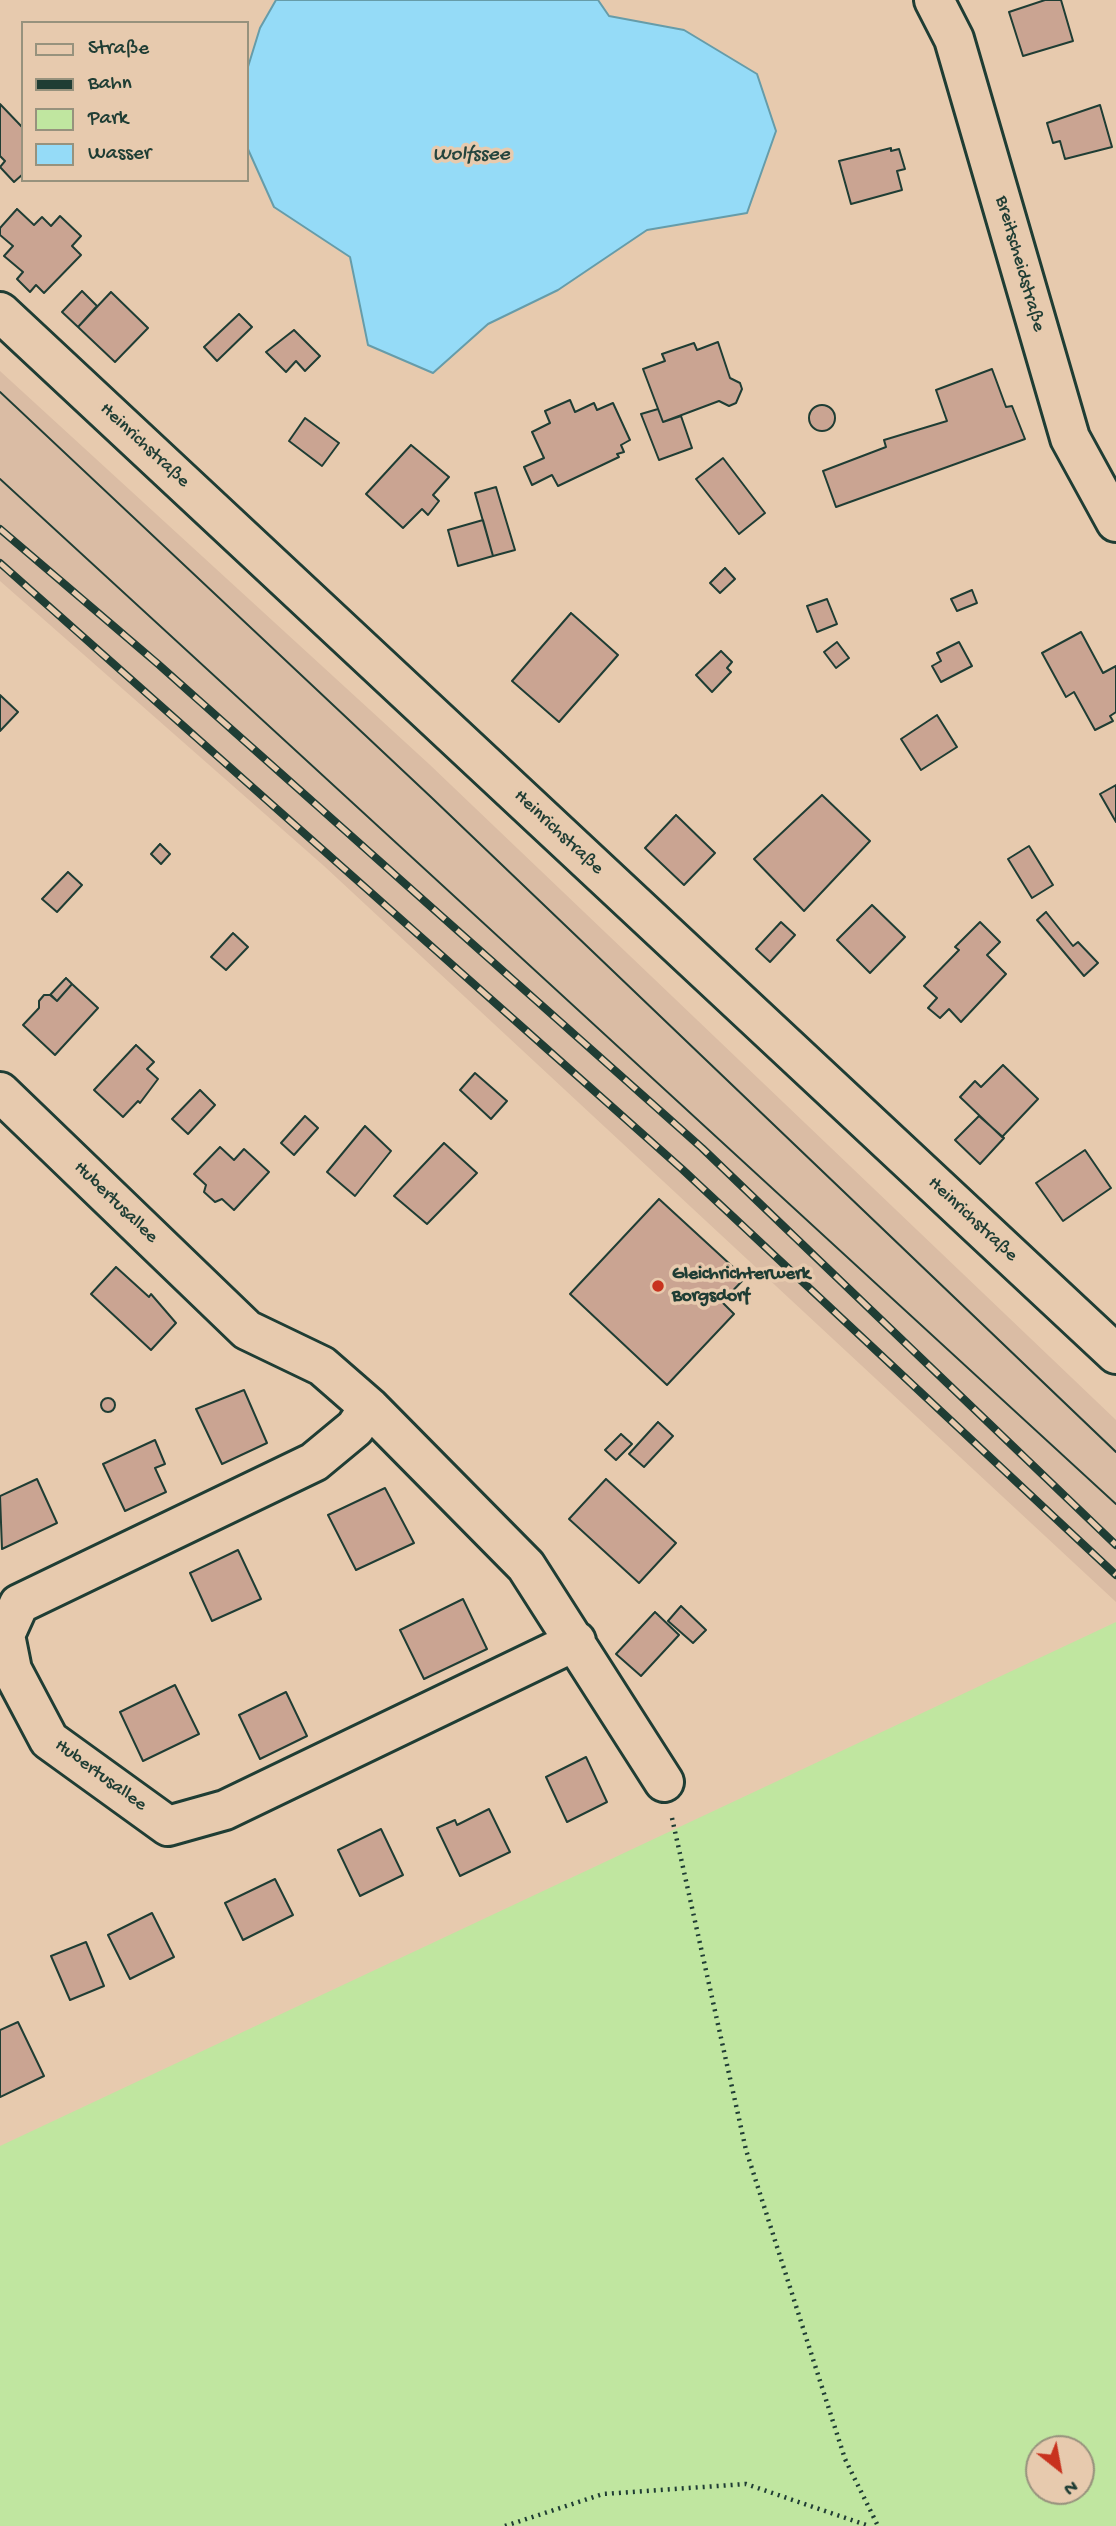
<!DOCTYPE html>
<meta charset="utf-8">
<style>
body{margin:0}
#map{position:relative;width:1116px;height:2526px;overflow:hidden;background:#e7caae;font-family:"Gochi Hand",sans-serif}
canvas{display:block}
.legend{position:absolute;left:21px;top:21px;width:228px;height:161px;box-sizing:border-box;background:#e7caae;border:2px solid #97927d;margin:0;padding:9px 12px;list-style:none;font-size:21px;color:#1f3d34}
.legend li{display:flex;align-items:center;gap:14px;height:35px}
.legend b{width:35px;border:2px solid #97927d}
.north{position:absolute;left:1025px;top:2435px;width:70px;height:70px;box-sizing:border-box;background:#e7caae;border:2px solid #97927d;border-radius:50%;rotate:149deg;font-size:19px;font-weight:700;line-height:28px;text-align:center;color:#1f3d34}
.north::after{content:'';display:block;margin:auto;width:24px;height:32px;background:#c8321e;clip-path:polygon(50% 0,100% 100%,50% 72%,0 100%)}
</style>
<div id="map">
<canvas width="1116" height="2526"></canvas>
<ul class="legend">
<li><b style="height:9px;background:#e7caae"></b>Straße</li>
<li><b style="height:9px;background:#1f3d34"></b>Bahn</li>
<li><b style="height:19px;background:#c0e6a0"></b>Park</li>
<li><b style="height:19px;background:#95dbf7"></b>Wasser</li>
</ul>
<div class="north">N</div>
</div>
<script>
const c = document.querySelector('canvas').getContext('2d');
c.lineJoin = 'round';
function fillPath(path, color) { c.fillStyle = color; c.fill(path, 'evenodd'); }
const shape = rows => new Path2D(rows.map(r => 'M' + r).join(''));
function trace(path, color, width, dash) { c.strokeStyle = color; c.lineWidth = width; c.lineCap = dash ? 'butt' : 'round'; c.setLineDash(dash || []); c.stroke(path); }
function label(font, color, halo, rows, align = 'center') {
  c.font = font + ' "Gochi Hand",sans-serif'; c.lineWidth = 7; c.setLineDash([]); c.textBaseline = 'middle'; c.strokeStyle = halo; c.fillStyle = color; for (const [text, x, y, turn = 0] of rows) {
    c.save(); c.translate(x, y); c.rotate((+turn || 0) * Math.PI / 180); c.textAlign = isNaN(turn) ? turn : align; if (halo) c.strokeText(text, 0, 0); c.fillText(text, 0, 0); c.restore();
  }
}
fillPath(shape([
 [0,371,429,764,1116,1420,1116,1602,324,866,0,581]
]), '#dabca4');
fillPath(shape([
 [1116,1622,1116,2526,0,2526,0,2146],
 [1039,2449,1081,2449,1081,2491,1039,2491]
]), '#c0e6a0');
const water = shape([
 [276,0,598,0,609,16,684,30,757,74,776,131,747,213,647,230,558,290,488,324,433,373,368,345,350,257,274,207,247,147,247,70,260,28,276,0]
]);
fillPath(water, '#95dbf7');
trace(water, '#669ca9', 2);
const building = shape([
 [1045,0,1061,0,1073,41,1023,56,1009,12,1045,0],
 [0,104,23,128,23,174,14,182,0,167,5,161,0,156,0,104],
 [1100,105,1112,147,1065,159,1060,141,1053,143,1047,123,1100,105],
 [891,148,891,151,899,149,905,169,897,171,902,190,851,204,839,161,891,148],
 [17,209,34,225,42,217,51,226,60,216,81,236,72,246,81,255,44,293,36,285,30,292,17,279,23,272,4,256,13,246,0,235,0,228,17,209],
 [82,291,97,306,78,327,62,312,82,291],
 [111,292,148,328,115,362,78,327,111,292],
 [239,314,252,327,217,361,204,347,239,314],
 [294,330,320,356,305,371,296,361,286,372,266,352,294,330],
 [718,342,730,378,740,383,742,389,736,403,729,406,719,401,663,422,643,369,665,361,662,354,694,343,697,350,718,342],
 [992,369,1006,407,1012,406,1025,439,836,507,823,471,886,447,884,440,947,421,936,390,992,369],
 [570,400,575,412,594,403,597,410,613,403,630,440,621,445,624,452,617,454,619,457,558,486,552,475,532,485,524,467,544,458,532,432,550,423,545,411,570,400],
 '809 418a13 13 0 1 1 26 0a13 13 0 1 1-26 0Z',
 [658,409,663,422,681,416,692,448,659,460,641,414,658,409],
 [305,418,339,443,322,466,289,441,305,418],
 [411,445,449,477,433,495,439,501,428,515,422,509,403,528,366,494,411,445],
 [723,458,765,513,739,534,696,479,723,458],
 [496,487,515,550,493,556,475,493,496,487],
 [483,520,493,556,458,566,448,530,483,520],
 [725,568,735,579,720,593,710,583,725,568],
 [972,590,977,603,957,611,951,599,972,590],
 [827,599,837,624,817,632,807,606,827,599],
 [571,613,618,655,559,722,512,681,571,613],
 [1081,632,1103,673,1116,666,1116,712,1110,716,1113,721,1095,730,1074,692,1066,697,1042,653,1081,632],
 [837,642,849,658,836,668,824,652,837,642],
 [959,642,972,666,941,682,932,666,941,661,937,653,959,642],
 [721,651,732,662,727,668,731,672,712,692,696,675,721,651],
 [0,695,18,712,0,731,0,695],
 [937,715,957,747,921,770,901,739,937,715],
 [1116,785,1116,822,1100,794,1116,785],
 [822,795,870,841,804,911,754,859,822,795],
 [676,815,715,853,684,885,645,848,676,815],
 [160,844,170,854,161,864,151,854,160,844],
 [1029,846,1053,885,1032,898,1008,859,1029,846],
 [68,872,82,885,57,912,42,899,68,872],
 [872,905,905,937,870,973,837,940,872,905],
 [1046,912,1073,946,1078,942,1098,963,1084,976,1037,920,1046,912],
 [781,922,795,935,770,962,756,949,781,922],
 [980,922,1000,942,987,955,1006,974,961,1022,949,1009,940,1018,928,1008,937,998,924,986,959,950,955,947,980,922],
 [233,933,248,947,226,970,211,957,233,933],
 [66,978,72,984,57,1001,50,995,66,978],
 [72,984,98,1008,55,1055,23,1025,39,1008,39,1001,44,995,51,995,57,1001,72,984],
 [136,1045,154,1062,147,1069,158,1079,140,1103,138,1101,123,1117,94,1090,136,1045],
 [1003,1065,1038,1099,1002,1137,960,1097,975,1081,981,1087,1003,1065],
 [475,1073,507,1101,491,1119,460,1090,475,1073],
 [200,1090,215,1105,188,1134,172,1119,200,1090],
 [305,1116,318,1128,294,1155,281,1143,305,1116],
 [979,1116,1004,1138,980,1164,955,1140,979,1116],
 [365,1126,391,1151,355,1196,327,1172,365,1126],
 [444,1143,477,1173,427,1224,394,1196,444,1143],
 [220,1147,234,1160,244,1149,269,1172,234,1210,222,1199,215,1202,204,1192,206,1185,194,1174,220,1147],
 [1085,1150,1111,1188,1063,1221,1036,1183,1085,1150],
 [659,1199,745,1278,722,1302,734,1314,667,1385,570,1294,659,1199],
 [116,1267,149,1297,151,1294,176,1323,151,1350,91,1294,116,1267],
 [244,1390,267,1443,222,1464,196,1409,244,1390],
 '101 1405a7 7 0 1 1 14 0a7 7 0 1 1-14 0Z',
 [658,1422,673,1436,644,1467,629,1454,658,1422],
 [621,1434,632,1444,616,1460,605,1450,621,1434],
 [155,1440,165,1464,155,1468,166,1492,125,1511,103,1464,155,1440],
 [37,1479,57,1523,2,1549,0,1496,37,1479],
 [606,1479,676,1543,639,1583,569,1519,606,1479],
 [385,1488,414,1543,356,1570,328,1515,385,1488],
 [238,1550,261,1599,212,1621,190,1573,238,1550],
 [463,1599,487,1649,424,1679,400,1630,463,1599],
 [681,1606,706,1630,693,1643,668,1621,681,1606],
 [655,1612,679,1635,641,1676,616,1654,655,1612],
 [175,1685,199,1734,143,1761,120,1712,175,1685],
 [286,1692,307,1736,260,1759,239,1715,286,1692],
 [586,1757,607,1802,567,1822,546,1777,586,1757],
 [489,1809,510,1852,460,1876,437,1828,455,1820,457,1825,489,1809],
 [381,1829,403,1875,360,1896,338,1850,381,1829],
 [275,1879,293,1915,243,1940,225,1903,275,1879],
 [152,1913,174,1957,130,1979,108,1935,152,1913],
 [86,1942,104,1986,70,2000,51,1956,86,1942],
 [18,2022,44,2076,0,2097,0,2030,18,2022]
]);
fillPath(building, '#caa492');
trace(building, '#1f3d34', 2);
const minor = shape([
 [934,0,954,39,1070,438,1116,522],
 [0,312,1116,1354],
 [0,1092,247,1330,322,1366,369,1407,526,1566,664,1782],
 [369,1407,355,1428,314,1462,19,1604,5,1635,12,1670,49,1740,168,1826,225,1810,576,1641]
]);
trace(minor, '#1f3d34', 44);
trace(shape([
 [672,1818,746,2150,845,2459,878,2526],
 [505,2526,603,2494,746,2484,869,2526]
]), '#1f3d34', 4.5, [2, 5]);
trace(minor, '#e7caae', 38);
trace(shape([
 [0,392,432,798,1116,1452],
 [0,479,1116,1504]
]), '#1f3d34', 2);
const rail = shape([
 [0,529,158,664,702,1148,1116,1545],
 [0,563,682,1169,1116,1575]
]);
trace(rail, '#1f3d34', 8);
trace(rail, '#e7caae', 5, [16]);
for (const [x, y, r, color] of [
 [658,1286,7,"#c8321e"]
]) { const dot = new Path2D(); dot.arc(x, y, r, 0, 2 * Math.PI); c.fillStyle = color; c.fill(dot); trace(dot, '#e7caae', 2.5); }
label('19px', '#1f3d34', '#e7caae', [
 ["Breitscheidstraße",1019,264,74],
 ["Heinrichstraße",144,446,43],
 ["Heinrichstraße",558,833,43],
 ["Hubertusallee",115,1203,44],
 ["Heinrichstraße",972,1220,43],
 ["Hubertusallee",100,1776,36]
]);
label('bold 19px', '#1f3d34', '#e7caae', [
 ["Gleichrichterwerk",672,1275],
 ["Borgsdorf",672,1297]
], 'left');
label('italic 21px', '#25453e', '#e7caae', [
 ["Wolfssee",471,156]
]);
</script>
